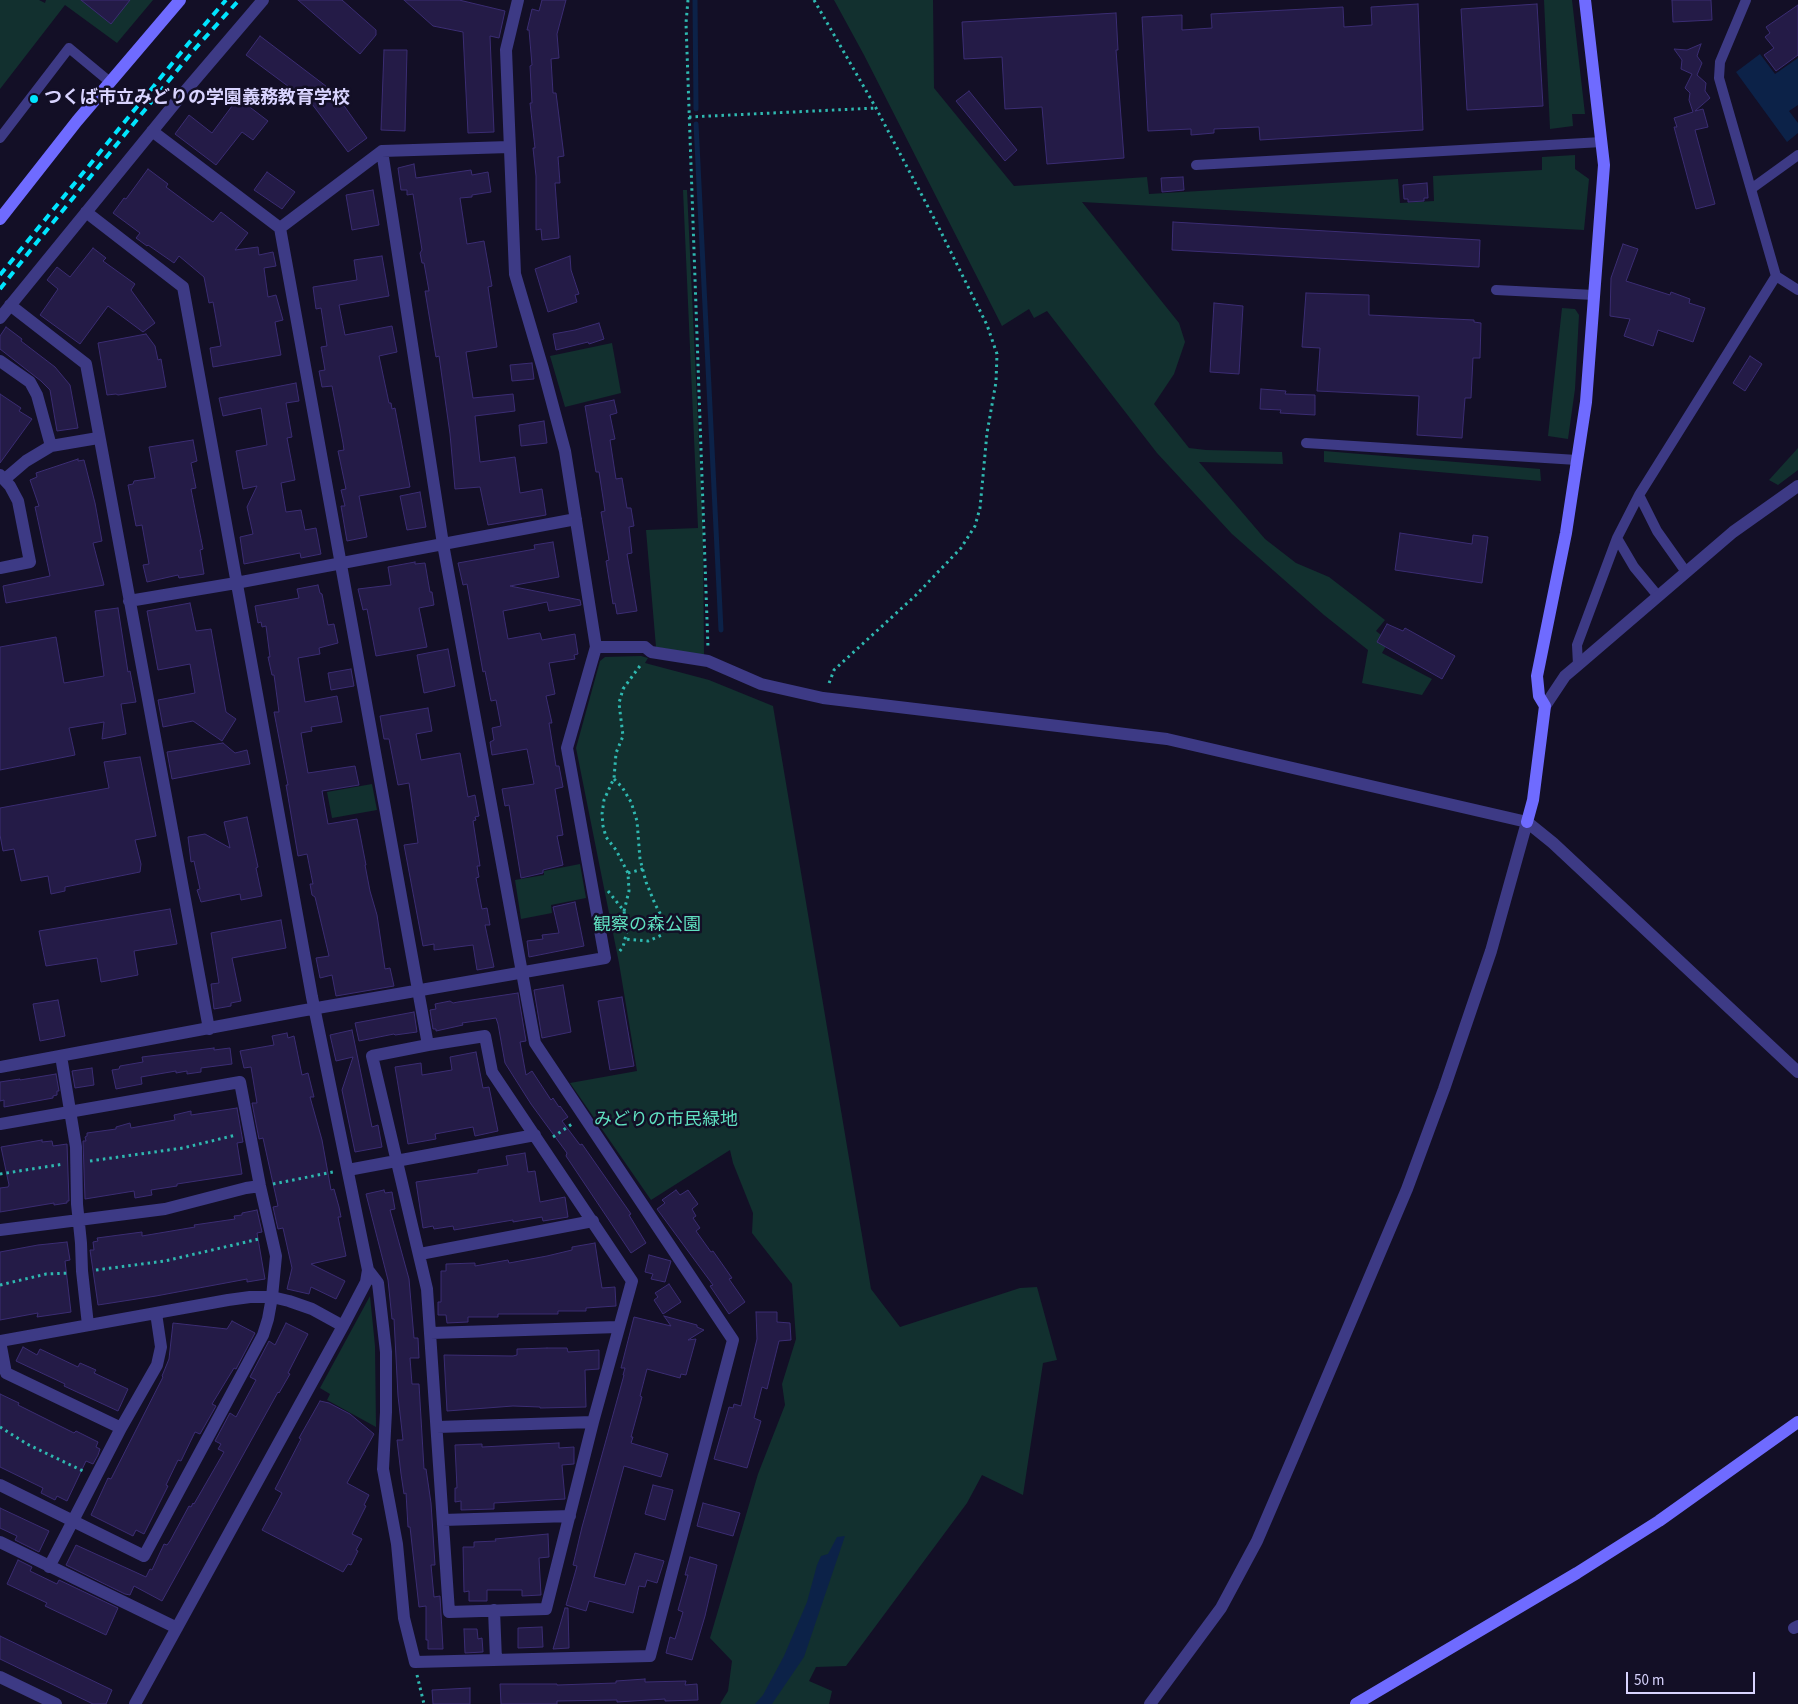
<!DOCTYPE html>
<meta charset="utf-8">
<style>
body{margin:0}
#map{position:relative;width:1798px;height:1704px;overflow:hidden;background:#130f26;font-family:"Source Sans 3",sans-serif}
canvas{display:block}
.scale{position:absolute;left:1626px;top:1672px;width:129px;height:22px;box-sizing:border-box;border:2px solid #d9d4ff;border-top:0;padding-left:6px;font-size:15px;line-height:18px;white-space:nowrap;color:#d9d4ff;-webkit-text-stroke:4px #130f26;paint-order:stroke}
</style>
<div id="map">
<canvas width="1798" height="1704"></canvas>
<div class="scale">50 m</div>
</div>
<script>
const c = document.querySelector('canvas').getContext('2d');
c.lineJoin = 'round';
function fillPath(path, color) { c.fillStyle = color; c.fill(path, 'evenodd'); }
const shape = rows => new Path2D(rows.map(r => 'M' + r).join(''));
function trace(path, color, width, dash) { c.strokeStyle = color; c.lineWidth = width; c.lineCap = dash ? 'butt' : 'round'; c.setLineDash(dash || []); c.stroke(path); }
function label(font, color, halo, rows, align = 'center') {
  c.font = font + ' "Source Sans 3","Noto Sans JP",sans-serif'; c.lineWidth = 5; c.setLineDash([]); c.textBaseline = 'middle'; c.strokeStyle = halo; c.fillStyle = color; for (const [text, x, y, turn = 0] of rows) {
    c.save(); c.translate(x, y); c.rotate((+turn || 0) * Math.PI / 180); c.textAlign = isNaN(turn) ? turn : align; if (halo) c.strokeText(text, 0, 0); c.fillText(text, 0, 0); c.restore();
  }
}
fillPath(shape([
 [0,0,39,0,45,3,46,0,153,0,117,43,65,5,0,89],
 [834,0,933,0,934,88,1014,186,1147,177,1149,194,1398,179,1400,203,1434,201,1433,176,1542,170,1542,157,1575,155,1575,169,1589,179,1584,230,1082,202,1179,323,1185,342,1174,374,1154,404,1189,448,1206,450,1282,452,1283,464,1199,462,1265,539,1296,563,1329,577,1385,620,1376,631,1389,641,1382,653,1432,679,1422,695,1362,683,1368,650,1324,615,1232,534,1157,453,1047,311,1034,318,1029,309,1002,326,864,55],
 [1544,0,1572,0,1585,114,1572,114,1573,126,1550,129],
 [683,190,687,190,703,528,704,656,656,647,646,530,698,528],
 [1562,308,1575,309,1579,315,1575,389,1568,439,1548,436],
 [612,343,621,393,565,407,550,356],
 [1798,448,1798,470,1778,485,1769,480],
 [1324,451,1540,469,1541,481,1324,462],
 [641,656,648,658,645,663,709,680,773,706,871,1289,900,1327,1020,1288,1037,1287,1057,1360,1043,1363,1023,1495,982,1475,967,1503,846,1666,816,1667,809,1681,832,1691,829,1704,720,1704,728,1691,732,1661,710,1638,758,1474,785,1405,782,1384,796,1339,792,1284,752,1233,753,1213,733,1163,730,1150,651,1200,570,1083,637,1071,619,963,576,748,600,661,605,657],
 [372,784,377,810,332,818,327,792],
 [580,864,586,898,551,905,552,913,521,919,515,880,544,875,544,871],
 [370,1296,375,1346,376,1427,327,1400,330,1394,320,1388]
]), '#12302f');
fillPath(shape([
 [1760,54,1775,74,1798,58,1798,105,1789,111,1798,123,1798,133,1787,142,1736,72],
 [845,1536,804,1657,772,1704,755,1704,763,1695,784,1656,807,1602,817,1565,821,1556,828,1554,837,1537]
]), '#0c2248');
trace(shape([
 [695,0,696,109],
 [696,124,721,630]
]), '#0c2248', 5);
const building = shape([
 [81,0,130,0,111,24,81,0],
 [298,0,342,0,376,30,376,35,360,54,298,0],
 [404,0,459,0,505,11,499,38,490,36,494,132,468,133,463,32,433,26,404,0],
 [542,0,566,0,557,34,559,58,551,59,553,93,556,93,564,156,558,157,560,183,555,183,559,238,542,240,541,229,536,230,536,176,533,148,535,148,530,103,532,103,530,66,532,65,529,30,527,30,532,9,539,11,542,0],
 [1672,0,1711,0,1712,20,1673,22,1672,0],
 [1418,4,1423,130,1260,140,1259,127,1214,129,1214,133,1191,135,1191,129,1148,131,1142,17,1182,15,1182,30,1212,28,1211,14,1343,7,1344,27,1372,25,1371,7,1418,4],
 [1537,4,1543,106,1467,110,1461,9,1537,4],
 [1798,5,1798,55,1776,71,1764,55,1774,48,1765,37,1770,33,1766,27,1798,5],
 [1116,13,1118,50,1116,50,1124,158,1047,164,1042,107,1005,109,1002,57,964,59,962,22,1116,13],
 [260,36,335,93,367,138,348,152,312,104,246,55,260,36],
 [1701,44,1697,56,1702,63,1697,75,1706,83,1705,91,1710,98,1695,111,1703,109,1708,127,1695,130,1715,204,1696,209,1674,127,1677,127,1674,118,1693,112,1689,100,1690,93,1685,88,1692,74,1681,69,1682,60,1674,49,1687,50,1701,44],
 [384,50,407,50,405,131,381,130,384,50],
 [969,91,1017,150,1005,161,956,101,969,91],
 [238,98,268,121,253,140,242,132,216,165,175,134,189,115,212,133,238,98],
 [414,164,416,178,471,170,472,175,488,172,491,192,472,195,472,197,460,198,467,244,484,241,492,286,488,287,497,347,466,352,473,398,513,394,515,411,475,416,480,462,515,457,520,493,542,489,546,515,488,525,480,487,455,489,450,434,439,356,436,357,425,291,429,291,424,263,422,263,420,253,422,250,413,194,407,195,407,190,401,190,398,168,414,164],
 [148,169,168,184,166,187,213,222,221,212,248,233,235,250,258,247,259,255,273,252,276,266,264,268,268,297,276,295,283,320,275,322,281,355,213,367,210,348,221,346,213,302,209,303,204,277,179,256,174,263,148,245,147,246,136,238,140,233,113,213,124,198,126,199,148,169],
 [267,172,295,192,282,209,254,190,267,172],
 [1183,177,1184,190,1162,192,1161,178,1183,177],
 [1427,183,1428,198,1424,198,1424,201,1408,202,1408,199,1404,199,1403,185,1427,183],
 [373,190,379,225,352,230,346,195,373,190],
 [1173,222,1480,240,1479,267,1172,250,1173,222],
 [1623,244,1638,249,1626,281,1670,295,1671,292,1690,299,1689,303,1705,308,1693,342,1658,330,1653,346,1624,336,1630,319,1610,316,1611,278,1623,244],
 [93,248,106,258,103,261,135,284,131,290,155,323,143,332,108,306,80,344,40,315,58,289,47,280,57,267,70,277,93,248],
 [382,256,389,296,339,305,345,335,392,326,397,352,379,356,389,403,391,403,392,409,395,408,410,487,359,496,367,537,347,541,341,506,345,506,341,490,346,489,338,451,344,450,343,443,332,386,322,387,319,371,325,370,321,347,327,346,321,308,316,309,313,287,357,280,354,260,382,256],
 [570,256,571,270,579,294,575,295,577,302,548,312,535,269,570,256],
 [1306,293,1369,295,1369,315,1474,320,1474,322,1481,323,1480,358,1473,358,1471,398,1465,398,1462,438,1417,435,1419,396,1317,391,1320,348,1302,347,1306,293],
 [1214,303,1243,306,1239,374,1210,372,1214,303],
 [599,323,604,339,589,344,588,342,556,350,553,334,575,330,599,323],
 [6,327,22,339,21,341,55,367,70,385,78,428,57,431,50,390,41,381,0,349,0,336,6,327],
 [146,334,155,346,158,360,161,359,166,387,118,395,116,394,107,395,98,343,146,334],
 [1750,356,1762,364,1745,391,1733,383,1750,356],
 [532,363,534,379,512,381,510,365,532,363],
 [296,383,299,401,286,403,292,437,287,438,295,480,281,483,286,512,301,510,305,530,316,528,321,554,301,558,300,553,244,564,240,537,253,534,247,507,257,486,243,489,236,451,267,445,261,408,223,416,219,398,296,383],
 [1261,389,1286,391,1285,394,1315,395,1315,415,1280,413,1281,410,1260,409,1261,389],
 [0,394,21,408,19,411,32,419,0,463,0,394],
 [614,400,617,413,610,415,615,439,610,440,616,479,622,478,627,508,631,508,634,526,629,527,632,553,627,554,637,611,617,614,615,603,613,604,606,561,609,560,601,512,605,511,599,472,596,472,585,406,614,400],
 [544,421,547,443,521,446,519,425,544,421],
 [193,440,197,461,191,463,196,488,191,489,203,549,200,550,204,574,179,578,178,575,147,582,143,565,149,564,142,525,136,526,128,485,133,484,134,481,155,478,149,447,193,440],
 [78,459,78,461,84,460,95,503,102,541,93,543,104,585,6,603,3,586,50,576,35,507,39,506,30,480,37,477,36,473,78,459],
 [420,492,426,527,407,530,400,496,420,492],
 [1400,533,1472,544,1473,535,1488,537,1482,583,1395,570,1400,533],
 [553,542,559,577,510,586,580,600,581,605,549,611,547,602,503,611,508,639,540,633,542,640,575,634,578,654,574,655,575,659,549,663,555,694,546,696,552,723,549,723,556,766,559,766,563,787,555,789,563,835,557,836,563,865,543,870,543,873,521,878,509,805,505,806,502,789,534,784,527,749,492,755,490,742,494,740,492,728,501,726,496,700,491,701,485,671,483,672,467,584,463,585,458,563,535,549,534,545,553,542],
 [415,562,415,564,425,563,430,592,432,592,434,605,419,608,427,647,376,656,367,609,363,610,358,589,391,585,388,567,415,562],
 [318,585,320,593,322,594,328,625,334,624,338,643,319,648,320,654,298,658,305,702,337,696,342,722,311,727,312,731,301,733,308,773,355,766,359,785,322,791,328,824,357,819,366,865,365,865,370,891,377,915,385,969,390,968,394,986,336,996,332,975,320,978,316,958,329,956,315,897,312,895,310,884,313,884,307,854,298,856,286,785,288,785,274,712,279,712,274,675,272,675,268,657,270,657,266,626,262,627,261,622,258,623,255,606,299,598,297,589,318,585],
 [190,603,196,631,211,629,226,712,236,719,222,741,193,721,163,727,158,700,195,693,190,664,158,670,147,611,190,603],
 [118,608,128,672,130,671,136,702,121,704,126,734,102,739,104,722,69,728,75,755,0,770,0,647,56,637,64,683,104,676,95,611,118,608],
 [1387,624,1403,631,1405,628,1455,656,1442,679,1377,642,1387,624],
 [448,649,455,686,424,693,417,655,448,649],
 [351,669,354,686,331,690,328,673,351,669],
 [428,708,432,731,416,734,421,760,460,753,468,797,475,795,479,816,475,817,476,820,473,821,480,866,477,866,479,877,476,878,482,909,487,908,490,925,485,925,494,967,477,970,473,945,434,950,434,944,423,946,404,845,418,843,409,783,398,785,389,739,384,739,380,716,428,708],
 [223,743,235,753,247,750,250,764,172,779,167,752,223,743],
 [140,757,156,836,135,840,141,864,140,872,65,887,65,891,51,894,48,876,21,881,14,849,3,851,0,835,0,808,109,788,104,762,140,757],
 [247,817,258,867,256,868,262,896,241,900,240,894,201,902,197,890,200,889,194,861,191,862,188,837,205,834,230,848,224,822,247,817],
 [575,902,584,946,529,957,527,941,543,939,542,935,559,933,553,907,575,902],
 [170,909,177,944,134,951,138,975,101,982,97,958,46,966,39,931,170,909],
 [281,920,286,948,232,958,241,1001,231,1003,231,1006,214,1009,211,984,219,983,211,933,281,920],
 [563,985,571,1032,542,1038,534,990,563,985],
 [518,993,526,1041,520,1042,526,1075,532,1071,551,1100,553,1098,559,1107,560,1106,568,1117,562,1121,580,1145,582,1144,631,1214,629,1215,646,1243,631,1253,566,1156,567,1153,531,1104,505,1063,498,1024,496,1018,462,1023,463,1025,436,1031,436,1029,433,1029,430,1010,436,1009,435,1004,450,1001,453,1003,458,1002,518,993],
 [622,997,634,1066,610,1070,598,1001,622,997],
 [58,1000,65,1036,40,1041,33,1004,58,1000],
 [414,1012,417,1032,395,1035,394,1034,359,1041,355,1023,414,1012],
 [352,1030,372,1127,378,1125,382,1147,355,1152,342,1090,353,1057,336,1061,330,1035,352,1030],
 [287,1033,288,1038,294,1036,302,1075,308,1073,314,1097,310,1097,322,1140,331,1190,334,1189,339,1207,341,1217,338,1217,346,1256,311,1264,345,1281,336,1299,311,1287,309,1294,287,1289,292,1268,283,1228,278,1229,273,1207,278,1206,263,1138,259,1139,252,1103,257,1103,251,1067,244,1068,240,1051,274,1045,272,1036,287,1033],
 [214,1048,214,1050,230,1048,232,1064,201,1068,201,1072,187,1074,187,1071,176,1073,176,1071,141,1077,142,1084,116,1089,112,1070,119,1069,120,1066,143,1062,142,1057,214,1048],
 [476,1052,483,1088,489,1087,498,1131,475,1136,473,1127,435,1134,436,1139,408,1144,395,1067,421,1063,422,1075,452,1070,450,1057,476,1052],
 [92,1068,94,1085,75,1088,72,1071,92,1068],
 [56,1074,59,1091,57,1091,57,1095,53,1096,53,1098,4,1107,4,1100,0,1101,0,1082,20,1079,20,1080,56,1074],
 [237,1108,243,1142,237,1143,242,1174,177,1184,177,1186,151,1190,152,1195,135,1198,134,1191,85,1199,83,1141,86,1141,85,1137,87,1136,87,1133,116,1129,116,1127,130,1123,131,1128,175,1120,174,1115,191,1111,191,1115,237,1108],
 [42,1140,42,1142,52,1141,53,1146,67,1144,69,1201,67,1201,67,1203,54,1205,54,1203,0,1212,0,1188,8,1187,9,1185,1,1147,42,1140],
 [525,1153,528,1172,535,1171,540,1202,565,1197,568,1217,543,1221,542,1217,513,1222,513,1220,454,1230,453,1226,434,1229,433,1226,423,1228,416,1182,478,1173,478,1170,508,1165,506,1156,525,1153],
 [384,1190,385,1193,392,1192,395,1209,390,1210,409,1279,414,1338,418,1338,419,1358,410,1358,412,1384,419,1384,424,1469,426,1469,431,1503,435,1565,431,1565,434,1597,440,1596,443,1649,428,1649,428,1640,426,1640,426,1606,419,1607,410,1527,408,1527,406,1493,404,1494,401,1474,397,1440,403,1440,398,1396,394,1319,392,1319,388,1280,366,1194,384,1190],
 [676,1190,680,1195,688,1190,698,1204,692,1209,696,1216,693,1218,700,1228,696,1231,711,1252,713,1251,732,1278,729,1279,745,1302,729,1314,710,1286,713,1285,657,1209,665,1203,662,1200,676,1190],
 [257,1210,262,1232,257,1233,265,1279,247,1282,247,1279,156,1296,98,1305,90,1250,94,1250,93,1242,98,1241,97,1238,142,1232,142,1236,195,1227,194,1225,235,1219,234,1216,242,1215,242,1213,257,1210],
 [67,1242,70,1260,65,1261,71,1312,37,1317,38,1313,0,1320,0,1252,38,1245,67,1242],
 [595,1243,602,1288,615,1287,616,1306,586,1308,586,1311,558,1311,558,1314,498,1314,498,1317,468,1317,468,1322,447,1323,446,1315,438,1315,438,1302,441,1302,441,1271,446,1271,446,1264,475,1263,475,1266,508,1260,509,1263,547,1256,572,1250,572,1247,595,1243],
 [649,1255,671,1261,665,1282,651,1279,653,1274,645,1272,649,1255],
 [669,1284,681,1302,663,1314,654,1300,658,1297,655,1293,669,1284],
 [756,1312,777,1312,777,1322,790,1323,791,1340,779,1341,767,1389,762,1387,754,1418,761,1421,747,1468,714,1459,729,1407,733,1408,734,1404,741,1406,757,1339,756,1312],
 [664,1316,697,1325,697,1327,704,1330,688,1340,696,1339,686,1375,681,1374,680,1378,647,1369,640,1396,642,1397,631,1437,633,1437,631,1443,668,1454,661,1477,624,1466,594,1577,625,1585,635,1553,664,1561,657,1583,647,1580,645,1587,639,1586,633,1613,589,1601,586,1611,566,1605,577,1566,573,1565,582,1527,624,1375,623,1375,625,1368,621,1368,634,1317,671,1326,664,1316],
 [232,1321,255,1333,236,1369,234,1368,212,1404,216,1406,200,1434,195,1432,181,1461,178,1460,166,1485,168,1486,144,1534,136,1530,133,1536,91,1515,108,1478,111,1479,163,1377,162,1376,169,1359,173,1323,227,1329,232,1321],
 [286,1323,308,1334,288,1373,290,1374,279,1393,278,1392,162,1601,134,1586,130,1595,125,1594,66,1565,76,1545,146,1577,150,1569,152,1570,164,1544,167,1545,170,1541,189,1506,191,1507,193,1503,194,1504,224,1452,218,1449,221,1444,215,1441,230,1413,236,1417,256,1380,250,1377,269,1341,275,1345,286,1323],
 [23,1347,37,1355,40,1349,78,1367,80,1363,96,1370,94,1373,128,1389,118,1411,64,1386,65,1384,16,1361,23,1347],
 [547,1348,567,1348,568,1352,599,1350,599,1369,585,1370,586,1407,540,1408,540,1407,513,1406,447,1411,444,1355,513,1356,517,1355,517,1349,547,1348],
 [0,1394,19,1403,18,1405,74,1433,76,1431,98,1442,96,1447,100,1449,98,1455,93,1464,86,1461,67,1501,57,1496,55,1500,41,1493,43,1488,0,1467,0,1394],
 [320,1401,329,1403,350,1414,374,1434,347,1483,369,1495,364,1505,366,1506,352,1534,362,1539,356,1550,358,1551,351,1565,348,1564,343,1572,262,1530,282,1493,275,1489,301,1439,299,1438,320,1401],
 [559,1443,559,1448,574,1447,574,1464,562,1465,565,1499,494,1503,494,1509,461,1510,461,1501,455,1502,455,1488,457,1488,455,1445,482,1444,482,1447,559,1443],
 [653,1485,673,1490,665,1520,645,1514,653,1485],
 [703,1503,740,1513,733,1536,697,1526,703,1503],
 [0,1508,49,1531,39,1552,15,1540,17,1536,0,1528,0,1508],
 [548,1534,549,1557,539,1558,541,1595,522,1596,522,1590,487,1590,487,1601,469,1601,469,1591,464,1592,463,1547,474,1547,474,1542,496,1541,495,1539,548,1534],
 [690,1557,717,1565,705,1616,692,1660,666,1653,670,1637,675,1639,683,1612,678,1610,688,1575,685,1575,690,1557],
 [18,1560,32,1567,30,1571,57,1584,59,1580,118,1608,106,1635,45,1606,47,1603,7,1584,18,1560],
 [565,1608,568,1608,569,1648,553,1649,565,1608],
 [542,1627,543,1647,518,1648,518,1628,542,1627],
 [464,1629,477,1629,478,1639,482,1638,483,1652,465,1653,464,1629],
 [0,1636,112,1690,106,1704,93,1704,0,1659,0,1636],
 [645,1679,645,1682,686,1681,685,1685,697,1684,698,1700,665,1701,665,1699,617,1702,617,1700,557,1701,557,1704,501,1704,500,1684,557,1684,557,1685,616,1683,616,1681,645,1679],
 [470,1688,470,1704,433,1704,432,1690,470,1688]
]);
fillPath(building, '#241b47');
trace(building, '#3b2d73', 1);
trace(shape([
 [688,0,686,23,708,648],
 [814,0,876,108,936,222,987,325,997,354,996,382,987,433,980,508,975,526,961,548,915,596,834,670,828,686],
 [689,117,876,108],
 [614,779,622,787,631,802,637,821,640,859,646,882,655,904,664,921,662,935,648,941,625,939],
 [628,873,643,869],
 [608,891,624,911,627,931,623,947,619,952],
 [624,911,629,891,628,873,616,850,606,837,603,826,602,814,604,800,614,778,616,753,623,736,619,703,623,689,642,663],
 [553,1137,572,1124],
 [90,1161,183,1148,236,1135],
 [0,1174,64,1164],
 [273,1184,333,1172],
 [96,1270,165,1261,259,1239],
 [0,1285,46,1274,70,1273],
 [0,1427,27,1444,83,1471],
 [417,1675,424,1704]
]), '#2fb8b0', 3, [2.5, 4]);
trace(shape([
 [0,138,69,48,110,82],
 [1196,165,1602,142],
 [1751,189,1798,155],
 [1776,276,1798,290],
 [1496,290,1594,295],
 [1306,443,1577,460],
 [1639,495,1657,531,1686,572],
 [1617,538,1634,567,1658,596],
 [1578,665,1577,645,1617,538,1639,495,1776,276,1719,78,1720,62,1746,0]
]), '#3d3a85', 10);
trace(shape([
 [518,0,506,50,515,274,543,369,565,451,596,647],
 [152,131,280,228,428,1045],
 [86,212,183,287,312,997,368,1270,366,1282,343,1326,135,1704],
 [280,228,382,151,509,147],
 [10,305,86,364,209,1029],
 [0,318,176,102,263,0],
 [0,361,30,382,37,395,51,446],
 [0,475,10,486,18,501,30,562,0,568],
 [5,479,26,461,51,446,98,438],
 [129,601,236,583,576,519],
 [1545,706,1565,676,1578,665,1733,532,1798,486],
 [485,1036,492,1072,632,1281,593,1422,546,1609,449,1612,427,1289,372,1056,428,1045,485,1036],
 [61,1056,76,1147,77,1204,81,1243,82,1271,88,1325],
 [0,1067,300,1011,605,958,567,748,596,647,645,647,651,652,708,661,761,684,823,698,1167,739,1527,822,1553,843,1798,1072],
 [0,1124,240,1082,260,1186,276,1256,272,1297,268,1319,263,1335,144,1556,0,1485],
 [348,1170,535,1135],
 [0,1230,165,1209,246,1188,260,1186],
 [420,1254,593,1221],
 [368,1270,378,1283,386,1352,386,1412,383,1469,397,1544,404,1618,415,1662,650,1656,733,1340,535,1043,443,544,382,151],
 [431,1333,618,1327],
 [0,1341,228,1300,250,1297,272,1297,289,1301,312,1309,343,1326],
 [0,1341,6,1373,121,1428],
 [437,1427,593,1422],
 [443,1520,570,1516],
 [0,1542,177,1628],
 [49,1567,121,1428,157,1365,161,1347,156,1313],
 [494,1610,496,1660],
 [1794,1628,1798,1626],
 [0,1677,56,1704],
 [1150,1704,1221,1608,1257,1541,1297,1448,1407,1189,1444,1089,1491,951,1527,822]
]), '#3d3a85', 12);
trace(shape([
 [0,219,77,121,180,0],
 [1527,822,1533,800,1545,706,1539,696,1537,676,1566,533,1586,402,1604,165,1585,0],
 [1356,1704,1577,1573,1659,1521,1798,1422]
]), '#6f6bff', 12);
trace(shape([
 [0,275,188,44,226,0],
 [0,289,33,247,193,51,239,0]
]), '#00e5ff', 4, [8, 6]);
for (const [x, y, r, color] of [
 [34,99,5,"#00e5ff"]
]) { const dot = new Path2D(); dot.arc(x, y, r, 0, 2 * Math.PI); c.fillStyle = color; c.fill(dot); trace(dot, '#130f26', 2); }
label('bold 18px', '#d9d4ff', '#130f26', [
 ["つくば市立みどりの学園義務教育学校",44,99]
], 'left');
label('18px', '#5fe0c0', '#130f26', [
 ["観察の森公園",647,926],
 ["みどりの市民緑地",666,1121]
]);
</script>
